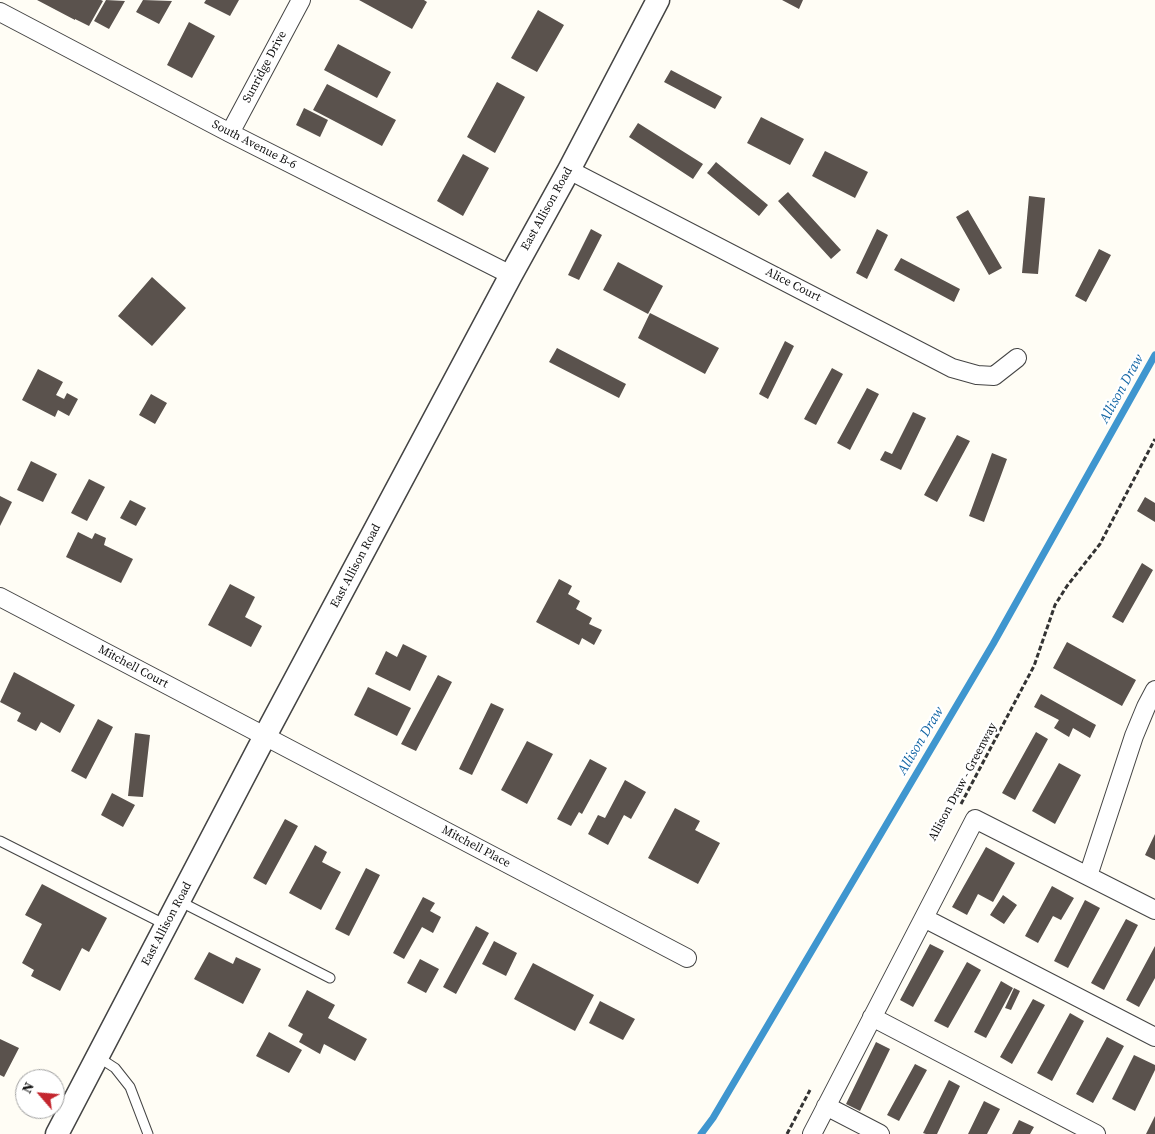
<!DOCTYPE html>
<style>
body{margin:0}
#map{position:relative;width:1155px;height:1134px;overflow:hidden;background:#fffdf5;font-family:"Source Serif 4",serif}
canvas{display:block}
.north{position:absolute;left:15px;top:1069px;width:50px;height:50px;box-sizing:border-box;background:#fff;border:1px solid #a0a0a0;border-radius:50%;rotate:297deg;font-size:14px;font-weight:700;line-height:20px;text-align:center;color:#111}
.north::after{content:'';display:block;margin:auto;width:18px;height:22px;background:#c4262e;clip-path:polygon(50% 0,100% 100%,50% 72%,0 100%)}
</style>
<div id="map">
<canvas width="1155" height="1134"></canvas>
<div class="north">N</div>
</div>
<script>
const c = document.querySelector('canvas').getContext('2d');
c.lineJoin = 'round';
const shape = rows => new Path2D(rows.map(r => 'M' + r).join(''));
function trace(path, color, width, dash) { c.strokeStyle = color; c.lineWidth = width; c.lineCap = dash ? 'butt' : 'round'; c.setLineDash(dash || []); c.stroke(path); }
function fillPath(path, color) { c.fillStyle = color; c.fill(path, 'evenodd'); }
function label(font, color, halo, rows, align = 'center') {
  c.font = font + ' "Source Serif 4",serif'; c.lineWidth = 5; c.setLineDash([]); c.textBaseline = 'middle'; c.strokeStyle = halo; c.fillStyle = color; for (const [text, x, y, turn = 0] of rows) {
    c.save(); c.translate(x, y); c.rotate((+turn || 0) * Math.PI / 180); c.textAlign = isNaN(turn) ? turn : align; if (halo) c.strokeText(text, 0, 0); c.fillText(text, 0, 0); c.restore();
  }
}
trace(shape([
 [701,1134,713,1118,993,644,1155,355]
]), '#3f96cf', 7);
fillPath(shape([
 [37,0,101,0,103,1,89,26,75,19,75,20],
 [106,0,125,1,109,29,94,21],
 [143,0,172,1,159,24,136,12],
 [206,0,239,0,230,16,204,3],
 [359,0,424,0,427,2,412,29],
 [782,0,803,0,799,9],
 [538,10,564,25,537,72,511,58],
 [189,22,215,36,192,78,167,65],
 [338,44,391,72,377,98,324,70],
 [671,70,722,97,715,109,664,82],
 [497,82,525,97,495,153,467,137],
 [327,84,396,120,382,146,313,110],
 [304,108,328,120,320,137,296,125],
 [761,117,804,139,790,165,747,143],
 [638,123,703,164,693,179,629,137],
 [825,151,868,172,855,198,812,176],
 [463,154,489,168,463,216,437,201],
 [716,162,768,205,759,216,707,173],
 [788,192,841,250,831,259,778,201],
 [1029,196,1045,198,1038,274,1022,273],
 [968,210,1002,268,989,275,956,217],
 [591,229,602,235,579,280,568,275],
 [877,229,888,235,867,279,856,273],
 [1099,249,1111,255,1086,302,1075,296],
 [901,258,960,289,954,302,894,270],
 [618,262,663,286,648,314,603,290],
 [152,277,186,308,152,346,118,316],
 [650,313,719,348,705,374,638,338],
 [785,341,794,346,768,399,759,394],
 [557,348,626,384,619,398,549,362],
 [832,368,843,374,816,425,804,419],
 [38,369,63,382,56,395,64,399,67,393,78,399,69,416,58,410,55,417,22,400],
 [867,388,879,394,850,450,837,443],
 [151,394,167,403,155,424,139,415],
 [913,412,926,418,901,470,880,460,885,451,892,454],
 [957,435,970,441,937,502,924,495],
 [992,453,1007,459,984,522,969,516],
 [31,461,57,474,43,502,17,490],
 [89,479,105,487,87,521,71,513],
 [0,496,12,502,0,526],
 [1145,497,1155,503,1155,522,1137,511],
 [130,500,146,508,136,526,120,518],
 [78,532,92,539,95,533,106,538,104,545,133,559,121,583,66,557],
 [1142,563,1153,570,1123,623,1112,617],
 [559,579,572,586,568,594,580,601,576,609,592,618,589,624,602,630,594,645,582,638,579,645,536,622],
 [230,584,255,597,245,617,262,626,251,647,208,625],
 [1067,642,1136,680,1122,706,1053,668],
 [403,644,427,656,410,691,375,674,386,651,397,657],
 [14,672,75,705,60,733,41,722,36,731,17,721,21,713,0,702],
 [438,675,452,682,416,751,401,744],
 [368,687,411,708,397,736,354,715],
 [1041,694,1096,725,1090,738,1073,728,1069,737,1054,728,1059,720,1034,707],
 [491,703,504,709,472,775,459,769],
 [98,719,113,727,86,779,71,771],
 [1036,732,1048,739,1015,800,1002,793],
 [135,733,150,735,143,797,128,796],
 [527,741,553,754,527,804,501,790],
 [590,759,607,768,582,814,579,812,571,826,557,819],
 [1059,763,1081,775,1055,824,1032,811],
 [625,780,646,792,631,819,624,815,608,845,588,834,598,815,605,818],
 [112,793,135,805,123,827,101,815],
 [675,808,700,821,695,830,720,843,698,884,648,858],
 [285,819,298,826,266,885,253,878],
 [1155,834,1155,860,1145,855],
 [315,845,327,852,322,862,341,872,321,910,289,893],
 [986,847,1015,863,993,902,978,894,967,915,952,907],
 [366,868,380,875,349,936,335,929],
 [42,884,107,918,89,952,82,948,60,991,31,976,34,970,22,963,42,924,25,915],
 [1052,886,1074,898,1061,920,1053,916,1038,943,1025,936],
 [1003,895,1017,905,1004,924,990,915],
 [423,897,435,903,430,911,441,917,433,933,422,927,404,959,393,953],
 [1085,900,1100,908,1068,968,1054,961],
 [1126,919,1138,925,1104,990,1091,983],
 [476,926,489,933,456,994,443,987],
 [494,941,517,953,506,976,482,964],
 [930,944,944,951,913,1007,900,1000],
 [1155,946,1155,978,1139,1007,1126,1000],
 [209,952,233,964,236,957,261,969,243,1004,194,979],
 [420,959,439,969,426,993,407,983],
 [967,962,981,970,948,1028,934,1021],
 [533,963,594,995,575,1031,514,999],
 [1001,981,1013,988,986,1038,974,1032],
 [1014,988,1020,991,1011,1010,1005,1008],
 [307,990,335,1005,328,1018,367,1039,355,1061,324,1044,320,1054,299,1042,303,1034,288,1026],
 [1033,999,1045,1005,1012,1064,1000,1057],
 [600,1001,635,1019,623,1040,589,1023],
 [1070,1013,1084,1021,1052,1081,1037,1073],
 [269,1032,302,1050,289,1073,256,1056],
 [1107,1037,1124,1046,1093,1103,1076,1094],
 [0,1039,19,1048,4,1077,0,1075],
 [876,1042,890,1049,860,1111,846,1104],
 [1134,1055,1155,1065,1155,1070,1135,1111,1112,1099],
 [915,1064,927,1070,899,1121,887,1115],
 [949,1080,960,1086,937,1134,926,1134,923,1133],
 [984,1101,1000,1109,987,1134,968,1134],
 [1155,1116,1155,1134,1146,1134],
 [1019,1120,1034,1127,1030,1134,1012,1134]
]), '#5a524d');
const service = shape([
 [0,841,166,925],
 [179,901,330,978],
 [98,1057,115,1068,130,1087,148,1134]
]);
const minor = shape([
 [0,12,230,133,511,275],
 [230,133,301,0],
 [569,170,952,368,977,375,994,376,1017,358],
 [0,597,687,958],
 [1088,876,1134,736,1146,707,1155,690],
 [924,918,1155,1037],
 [872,1017,1096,1134],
 [826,1106,880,1134],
 [812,1134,975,819,1155,910]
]);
const tertiary = shape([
 [57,1134,265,736,511,275,569,170,658,0]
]);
trace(service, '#444', 11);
trace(minor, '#444', 20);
trace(tertiary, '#444', 25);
trace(shape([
 [961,804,1034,666,1055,605,1067,586,1100,544,1155,439],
 [787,1134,810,1090]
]), '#333', 3, [5, 2.5]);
trace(service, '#fff', 9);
trace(minor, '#fff', 18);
trace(tertiary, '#fff', 22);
label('12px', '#111', '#fff', [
 ["Sunridge Drive",265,67,-62],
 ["South Avenue B-6",254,145,27],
 ["East Allison Road",547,209,-61],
 ["Alice Court",793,285,27],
 ["East Allison Road",356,566,-62],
 ["Mitchell Court",133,667,28],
 ["Allison Draw - Greenway",963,782,-62],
 ["Mitchell Place",476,847,28],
 ["East Allison Road",167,924,-62]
]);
label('italic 14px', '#1768a6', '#fff', [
 ["Allison Draw",1122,389,-61],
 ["Allison Draw",921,741,-59]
]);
</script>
